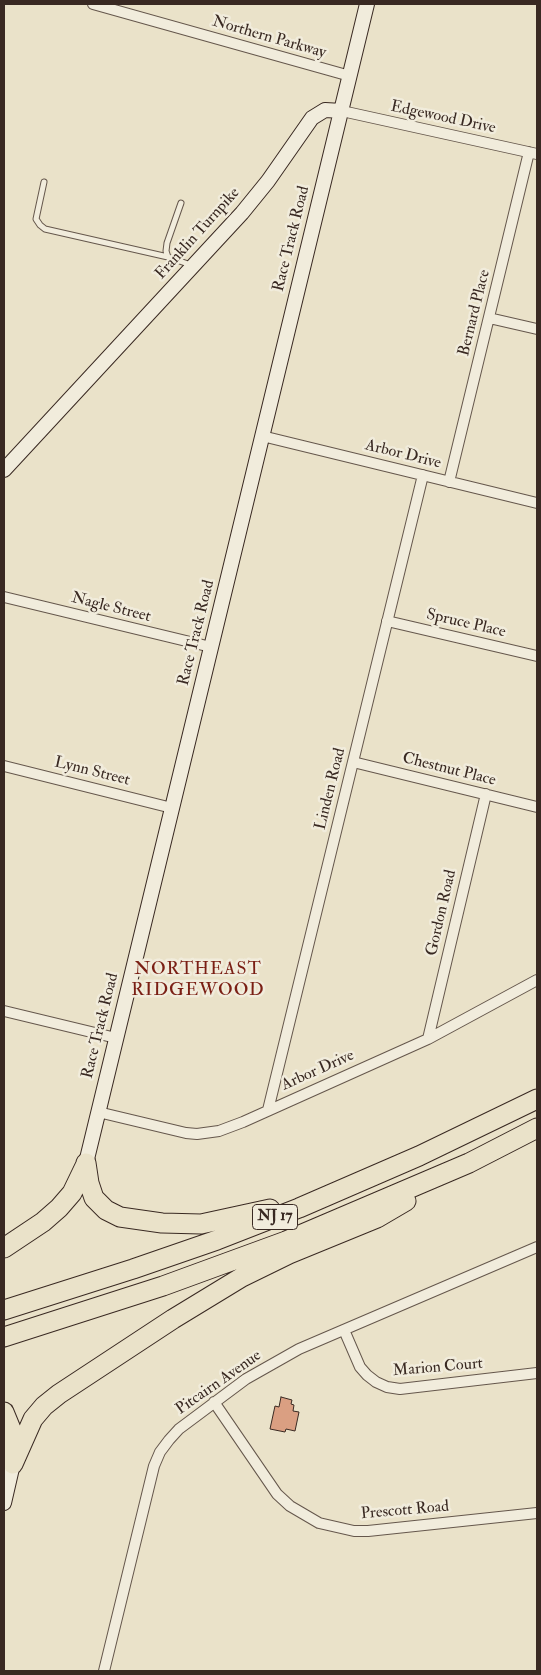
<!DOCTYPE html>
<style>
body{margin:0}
#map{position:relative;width:541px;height:1675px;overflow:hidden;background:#eae2c9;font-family:"IM FELL Double Pica",serif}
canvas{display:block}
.frame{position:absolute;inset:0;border:5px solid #392922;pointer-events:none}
</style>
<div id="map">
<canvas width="541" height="1675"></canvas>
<div class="frame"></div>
</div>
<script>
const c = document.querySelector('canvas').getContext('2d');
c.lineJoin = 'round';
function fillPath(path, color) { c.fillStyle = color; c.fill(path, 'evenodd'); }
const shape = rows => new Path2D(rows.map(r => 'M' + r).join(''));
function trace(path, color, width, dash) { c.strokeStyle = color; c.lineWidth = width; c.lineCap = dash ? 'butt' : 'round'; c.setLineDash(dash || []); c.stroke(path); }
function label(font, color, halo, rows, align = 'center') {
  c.font = font + ' "IM FELL Double Pica",serif'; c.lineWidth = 5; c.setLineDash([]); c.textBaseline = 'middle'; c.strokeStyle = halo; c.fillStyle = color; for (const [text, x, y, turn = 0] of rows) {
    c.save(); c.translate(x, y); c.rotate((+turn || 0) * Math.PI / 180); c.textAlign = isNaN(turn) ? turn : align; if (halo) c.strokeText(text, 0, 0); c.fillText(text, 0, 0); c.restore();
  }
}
const building = shape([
 [281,1397,292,1400,291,1404,294,1405,293,1411,299,1412,295,1431,286,1429,285,1432,270,1429,275,1406,279,1407,281,1397]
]);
fillPath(building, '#da9f82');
trace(building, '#392922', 1);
const lane = shape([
 [44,182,36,219,40,225,45,229,168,257],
 [181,203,167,243,166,251,168,257,191,265]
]);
const street = shape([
 [93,4,350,76],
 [342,111,537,154],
 [489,318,537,329],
 [262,436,537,503],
 [449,482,529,152],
 [4,597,211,647],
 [387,621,537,656],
 [353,762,537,807],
 [4,766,172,808],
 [4,1011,116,1038],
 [428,1039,486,794],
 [268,1110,423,475],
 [98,1112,186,1133,197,1134,219,1131,243,1122,428,1039,537,980],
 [344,1330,360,1367,367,1375,376,1382,387,1387,400,1389,537,1373],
 [214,1402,277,1494,290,1506,319,1523,354,1531,368,1531,537,1513],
 [104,1671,154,1466,160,1452,169,1440,179,1429,246,1379,299,1349,537,1247]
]);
const secondary = shape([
 [4,470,242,213,268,181,312,118,325,110,342,111],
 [86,1163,367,4],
 [4,1503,13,1464]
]);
const highway = shape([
 [86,1163,89,1183,94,1198,106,1210,120,1217,162,1223,201,1224,270,1209],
 [4,1248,43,1222,59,1208,72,1193,86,1164],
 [4,1310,133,1269,217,1240,299,1208,419,1156,537,1099],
 [4,1337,163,1286,286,1241,469,1163,537,1128],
 [4,1412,11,1429,13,1457],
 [13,1464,33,1419,44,1406,59,1394,173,1319,242,1277,289,1254,377,1218,406,1201]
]);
trace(lane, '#65574c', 7);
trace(street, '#65574c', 12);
trace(secondary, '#392922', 16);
trace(highway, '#392922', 21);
trace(lane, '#f1ecdc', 5);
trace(street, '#f1ecdc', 10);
trace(secondary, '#f1ecdc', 14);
trace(highway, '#eae2c9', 19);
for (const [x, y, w] of [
 [275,1217,45]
]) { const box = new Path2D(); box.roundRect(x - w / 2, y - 12.5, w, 25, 4); c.fillStyle = '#f1ecdc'; c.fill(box); trace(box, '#392922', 1); }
label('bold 15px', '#392922', null, [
 ["NJ 17",275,1217]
]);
label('16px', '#392922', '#f1ecdc', [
 ["Northern Parkway",269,38,16],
 ["Edgewood Drive",443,118,12],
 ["Franklin Turnpike",198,234,-48],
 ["Race Track Road",292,239,-76],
 ["Bernard Place",475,313,-76],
 ["Arbor Drive",403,455,14],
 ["Nagle Street",111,608,14],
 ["Spruce Place",466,624,13],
 ["Race Track Road",197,633,-76],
 ["Chestnut Place",449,770,14],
 ["Lynn Street",92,772,14],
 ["Linden Road",331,789,-76],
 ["Gordon Road",442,913,-77],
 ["Race Track Road",101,1026,-76],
 ["Arbor Drive",318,1071,-24],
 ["Marion Court",438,1368,-5],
 ["Pitcairn Avenue",219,1383,-35],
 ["Prescott Road",405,1511,-5]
]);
c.letterSpacing = '1px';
label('18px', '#7a1f14', '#f1ecdc', [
 ["NORTHEAST",198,970],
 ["RIDGEWOOD",198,991]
]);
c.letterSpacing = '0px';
</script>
